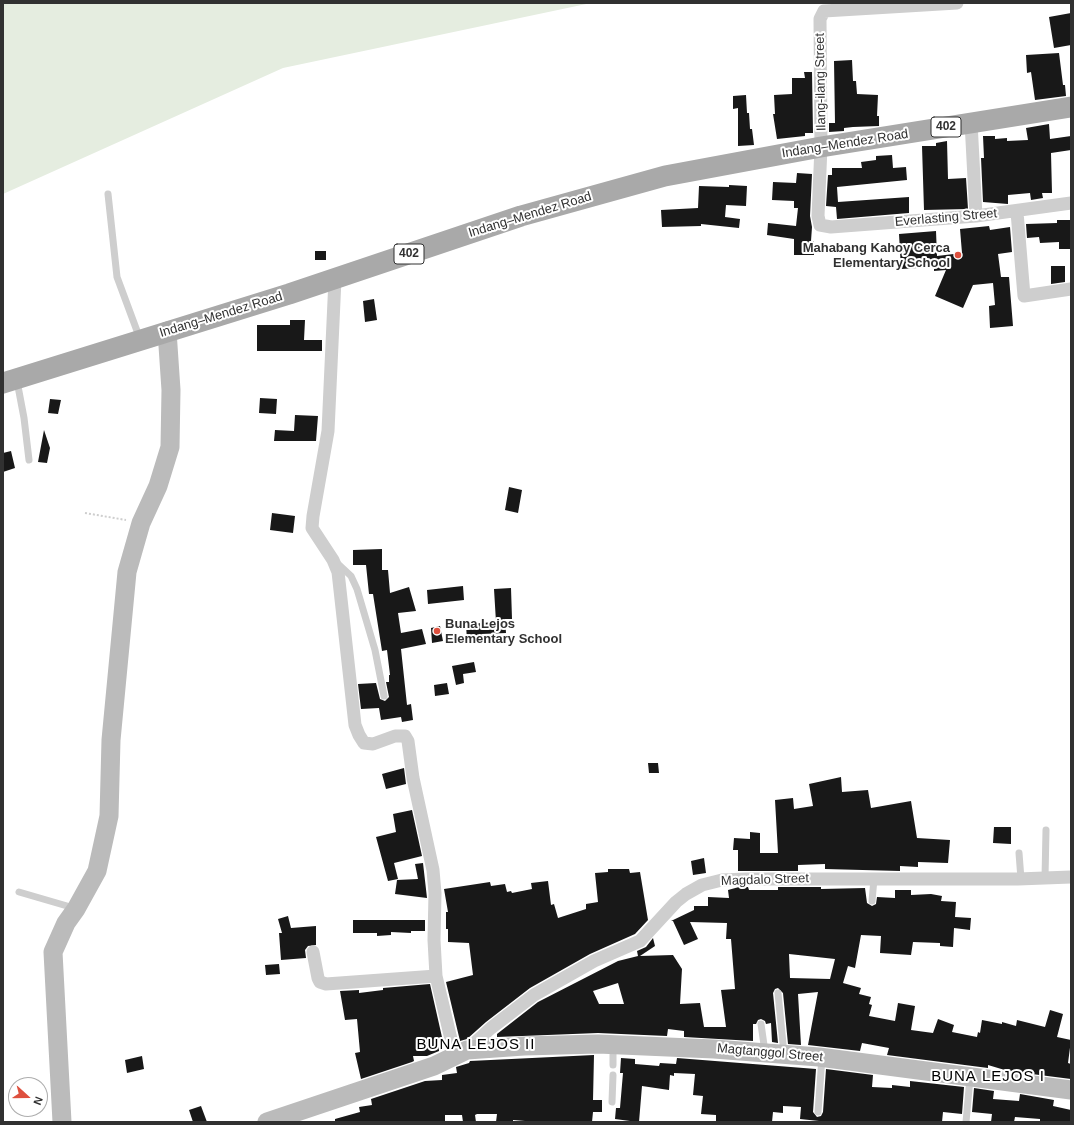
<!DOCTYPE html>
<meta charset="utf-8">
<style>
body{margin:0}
#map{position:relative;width:1074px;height:1125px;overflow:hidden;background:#fff;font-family:Arial,sans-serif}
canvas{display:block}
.frame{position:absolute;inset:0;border:4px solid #313131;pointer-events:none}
.north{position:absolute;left:8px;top:1077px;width:40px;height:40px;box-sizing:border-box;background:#fff;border:1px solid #adadad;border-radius:50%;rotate:111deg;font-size:11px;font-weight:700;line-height:16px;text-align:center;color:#313131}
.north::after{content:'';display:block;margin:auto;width:14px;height:18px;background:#de503e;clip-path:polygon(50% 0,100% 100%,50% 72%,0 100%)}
</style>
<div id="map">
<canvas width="1074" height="1125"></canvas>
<div class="frame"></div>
<div class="north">N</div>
</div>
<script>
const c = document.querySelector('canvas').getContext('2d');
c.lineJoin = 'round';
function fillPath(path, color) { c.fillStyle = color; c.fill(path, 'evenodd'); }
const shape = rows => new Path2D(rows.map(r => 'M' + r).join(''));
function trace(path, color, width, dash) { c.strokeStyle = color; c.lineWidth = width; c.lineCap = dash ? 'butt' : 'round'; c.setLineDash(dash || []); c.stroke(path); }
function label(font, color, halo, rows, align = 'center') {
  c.font = font + ' Arial,sans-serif'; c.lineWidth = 4; c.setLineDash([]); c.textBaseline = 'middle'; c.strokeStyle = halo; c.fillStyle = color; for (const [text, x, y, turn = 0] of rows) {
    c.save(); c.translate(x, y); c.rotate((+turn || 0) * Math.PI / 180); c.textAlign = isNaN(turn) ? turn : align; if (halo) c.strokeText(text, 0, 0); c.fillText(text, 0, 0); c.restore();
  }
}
fillPath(shape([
 [3,3,591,3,283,68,3,194]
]), '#e5ede0');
fillPath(shape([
 [1071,13,1071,45,1054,48,1049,17],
 [1059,53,1063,85,1065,85,1066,96,1035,100,1031,72,1027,73,1026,55],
 [852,60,853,81,856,81,857,94,878,95,877,116,879,116,879,126,853,127,844,128,844,131,829,132,829,123,835,123,834,61],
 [804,72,812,72,813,133,805,133,805,136,777,139,773,114,775,114,774,95,792,94,792,78,805,78],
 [746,95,747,113,749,113,750,129,752,129,754,145,738,146,738,108,733,109,733,96],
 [1049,124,1050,139,1071,136,1071,150,1051,153,1052,193,1042,193,1043,198,1031,200,1030,193,1008,195,1008,204,983,202,981,158,984,158,983,136,995,136,995,139,1007,138,1007,141,1028,140,1026,128],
 [947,141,948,179,966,178,968,209,924,210,922,146,936,146,936,143],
 [892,155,893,168,906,167,907,180,837,187,838,202,909,197,909,213,837,219,836,207,826,206,828,175,832,175,832,168,862,168,861,162,876,160,876,156],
 [797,173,812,174,810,216,812,227,811,241,814,241,814,255,794,255,794,239,767,235,768,223,796,226,798,208,794,208,794,201,772,200,773,182,796,183],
 [729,185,747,186,746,206,726,205,725,217,740,219,739,228,701,224,701,226,662,227,661,210,698,208,699,186,729,187],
 [1057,220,1070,220,1071,249,1059,249,1059,242,1040,243,1039,237,1027,238,1026,224,1057,223],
 [989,226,990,230,1010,227,1012,252,998,254,1001,277,1009,277,1013,326,990,328,989,306,995,305,993,283,973,285,963,308,935,296,946,270,934,271,934,267,901,269,899,234,936,231,937,256,962,253,960,229],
 [315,251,326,251,326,260,315,260],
 [1051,266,1065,266,1065,282,1051,284],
 [374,299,377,320,365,322,363,301],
 [290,320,305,320,304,340,322,340,322,351,257,351,257,325,290,325],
 [260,398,277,399,276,414,259,413],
 [50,399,61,400,58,414,48,413],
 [295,415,318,416,316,441,274,441,275,430,294,431],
 [44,430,50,448,47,463,38,462],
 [11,451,15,468,3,472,3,453],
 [509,487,522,490,518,513,505,510],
 [272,513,295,516,293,533,270,530],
 [382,549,382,570,388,570,390,593,409,587,416,611,398,613,401,633,422,629,426,644,401,649,407,705,411,704,413,720,402,722,401,717,381,720,379,708,361,709,358,684,376,683,380,699,385,701,389,697,386,682,389,682,389,675,390,675,387,650,382,651,373,594,369,594,366,565,353,565,353,550],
 [463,586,464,600,428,604,427,590],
 [511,588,512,619,505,619,506,633,481,634,488,639,467,641,466,624,496,622,494,589],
 [440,626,443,641,432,643,431,628],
 [474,662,476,672,463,674,464,683,456,685,452,666],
 [447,683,449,694,435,696,434,685],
 [648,763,658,763,659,773,649,773],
 [404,768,406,784,386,789,382,774],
 [841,777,842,792,868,790,871,808,911,801,917,838,950,840,948,863,918,862,918,867,900,866,900,871,825,869,825,864,798,865,798,871,738,871,738,850,733,850,734,838,750,839,750,832,760,833,760,853,778,853,775,800,793,798,794,809,813,806,809,784],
 [412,810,422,856,394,863,398,879,388,881,376,837,396,832,393,814],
 [994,827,1011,827,1011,844,993,843],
 [704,858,706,873,693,875,691,861],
 [423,863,427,898,395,894,397,880,418,879,415,864],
 [608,869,629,869,630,873,640,872,648,920,635,934,590,954,530,988,486,1022,467,1039,460,1041,446,982,473,975,469,943,448,942,448,929,446,929,446,912,448,912,444,889,490,882,491,886,505,884,507,892,511,891,512,893,532,889,531,883,548,881,551,905,554,904,558,918,586,909,586,904,598,902,595,873,608,872],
 [739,887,748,887,749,890,778,890,778,887,821,887,821,889,865,888,867,903,872,906,876,904,877,897,895,898,895,890,911,890,911,895,931,894,942,896,941,901,956,902,955,917,971,918,970,930,954,928,953,947,940,946,940,943,913,942,911,955,880,953,881,936,861,935,855,968,848,966,843,983,861,988,859,994,871,997,869,1004,872,1005,869,1016,895,1021,898,1003,915,1006,911,1030,933,1033,938,1019,954,1025,952,1032,977,1037,978,1032,980,1033,982,1020,1002,1024,1002,1022,1016,1026,1017,1020,1045,1027,1050,1010,1063,1014,1057,1037,1071,1040,1068,1063,1071,1064,1071,1079,1008,1071,988,1065,988,1068,887,1055,889,1048,862,1043,860,1051,808,1045,818,992,798,994,801,1045,788,1044,783,993,778,988,775,989,773,993,778,1043,772,1042,771,1023,766,1024,765,1021,761,1019,758,1020,756,1024,753,1024,753,1041,684,1037,684,1031,668,1029,667,1036,598,1033,497,1037,497,1034,538,1002,618,961,638,956,637,951,646,947,653,938,655,946,640,956,673,955,682,969,680,1004,700,1003,704,1027,726,1027,721,990,735,989,731,939,726,939,727,923,690,922,698,939,684,945,673,921,671,921,694,910,694,906,708,906,708,897,729,898,728,890],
 [789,954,835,959,830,979,790,978],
 [618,983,624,1004,599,1004,593,991],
 [288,916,291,928,316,926,316,945,308,946,305,950,306,958,281,960,279,933,282,933,278,919],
 [353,920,425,920,425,931,411,931,411,933,391,932,391,935,377,936,377,933,353,933],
 [279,964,280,974,266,975,265,965],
 [430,984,444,1046,439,1047,439,1051,427,1056,413,1056,414,1061,412,1062,361,1079,355,1053,360,1052,357,1019,345,1020,340,991,359,990,359,993,383,990,383,988],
 [594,1055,593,1100,602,1100,602,1112,593,1112,592,1122,537,1122,513,1120,513,1122,496,1122,497,1114,477,1114,475,1115,476,1122,463,1122,462,1115,445,1115,445,1122,335,1122,335,1119,360,1112,359,1107,372,1105,371,1099,425,1081,442,1080,442,1075,457,1073,456,1067,469,1063,470,1061],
 [142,1056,144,1069,127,1073,125,1060],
 [621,1058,635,1059,635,1064,659,1066,660,1063,676,1064,677,1058,816,1069,813,1112,817,1117,821,1116,823,1112,826,1069,873,1075,872,1087,892,1088,892,1085,910,1087,910,1081,964,1087,962,1114,943,1112,942,1122,819,1122,819,1121,800,1119,801,1107,783,1106,783,1113,773,1112,772,1122,716,1122,716,1115,701,1114,703,1096,693,1095,695,1074,674,1073,674,1076,670,1075,669,1090,642,1086,639,1122,630,1122,630,1121,615,1119,616,1108,620,1108,623,1073,620,1073],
 [974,1088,994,1091,993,1099,1019,1101,1020,1094,1054,1100,1053,1106,1071,1110,1071,1122,1040,1122,1040,1119,1015,1117,1014,1122,991,1122,992,1114,972,1112],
 [201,1106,207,1122,193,1122,189,1110]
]), '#181818');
trace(shape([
 [85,513,126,520]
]), '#cecece', 2, [2, 2]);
trace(shape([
 [108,194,117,277,140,339],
 [17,381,24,418,29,460],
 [337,563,351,576,357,589,375,650,384,696],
 [1019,853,1021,879],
 [1045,878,1046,830],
 [19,892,74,908],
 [872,901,874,879],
 [778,993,784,1054],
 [761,1024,765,1052],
 [613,1044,613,1065],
 [612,1102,613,1075],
 [818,1112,822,1057],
 [966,1122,970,1078]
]), '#cecece', 7);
trace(shape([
 [957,3,824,11,820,19,821,147,818,216,820,225,831,227,976,216,1071,203],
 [971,122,976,216],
 [1017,212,1024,296,1071,289],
 [335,279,328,431,313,516,312,528,333,560,338,572,355,725,359,735,364,743,373,744,395,736,405,736,408,741,413,778,433,870,435,893,434,940,436,976,455,1056],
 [313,952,318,978,320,982,326,984,436,976],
 [467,1050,491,1028,534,995,594,961,640,941,676,902,686,894,702,885,722,880,746,879,1018,879,1071,877]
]), '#cecece', 13);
trace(shape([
 [62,1122,53,952,66,923,76,909,97,871,109,816,111,740,127,572,141,523,158,486,170,447,171,390,167,331],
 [267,1122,434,1066,467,1050,524,1046,598,1044,714,1049,819,1057,1071,1090]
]), '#bbb', 19);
trace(shape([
 [3,383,289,294,521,216,665,176,821,147,1071,107]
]), '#a9a9a9', 21);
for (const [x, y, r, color] of [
 [958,255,4,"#de503e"],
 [437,631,4,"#de503e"]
]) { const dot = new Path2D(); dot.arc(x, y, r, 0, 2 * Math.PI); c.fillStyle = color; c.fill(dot); trace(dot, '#fff', 1.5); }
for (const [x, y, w] of [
 [946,127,30],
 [409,254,30]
]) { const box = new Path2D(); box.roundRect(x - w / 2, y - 10, w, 20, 3); c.fillStyle = '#fff'; c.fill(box); trace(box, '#313131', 1); }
label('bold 12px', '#313131', null, [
 ["402",946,127],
 ["402",409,254]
]);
label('13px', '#313131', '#fff', [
 ["Ilang-ilang Street",821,82,-91],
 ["Indang–Mendez Road",845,144,-9],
 ["Indang–Mendez Road",530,215,-17],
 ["Everlasting Street",946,218,-5],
 ["Indang–Mendez Road",221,315,-17],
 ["Magdalo Street",765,880,-2],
 ["Magtanggol Street",770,1053,5]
]);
label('bold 13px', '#313131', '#fff', [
 ["Mahabang Kahoy Cerca",950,248],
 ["Elementary School",950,263],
 ["Buna Lejos",445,624,"left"],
 ["Elementary School",445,639,"left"]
], 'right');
c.letterSpacing = '1px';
label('15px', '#000', '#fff', [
 ["BUNA LEJOS II",476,1045],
 ["BUNA LEJOS I",988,1077]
]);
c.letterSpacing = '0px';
</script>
